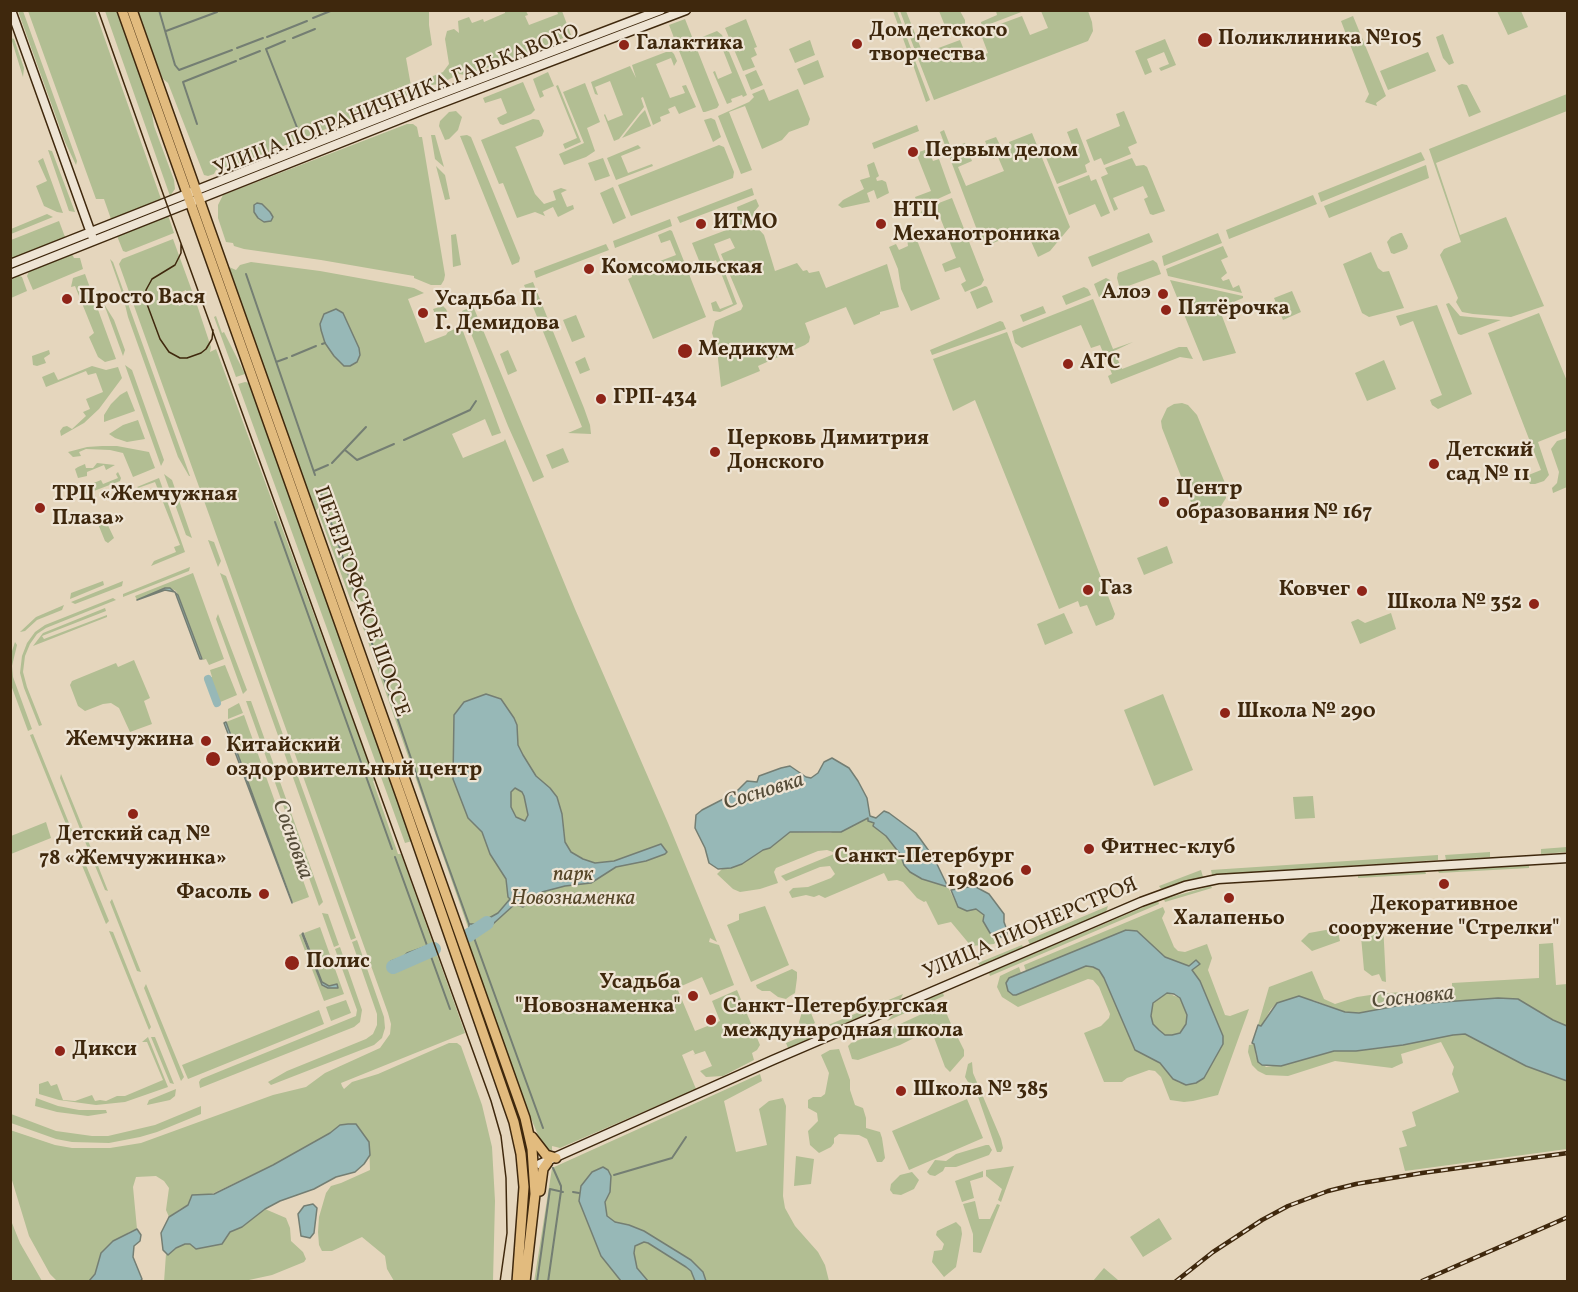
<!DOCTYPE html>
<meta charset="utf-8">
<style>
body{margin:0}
#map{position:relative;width:1578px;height:1292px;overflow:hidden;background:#e5d6bd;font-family:Vollkorn,serif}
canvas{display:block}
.frame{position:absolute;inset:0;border:12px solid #3f280d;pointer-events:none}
</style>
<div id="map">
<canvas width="1578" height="1292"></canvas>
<div class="frame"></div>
</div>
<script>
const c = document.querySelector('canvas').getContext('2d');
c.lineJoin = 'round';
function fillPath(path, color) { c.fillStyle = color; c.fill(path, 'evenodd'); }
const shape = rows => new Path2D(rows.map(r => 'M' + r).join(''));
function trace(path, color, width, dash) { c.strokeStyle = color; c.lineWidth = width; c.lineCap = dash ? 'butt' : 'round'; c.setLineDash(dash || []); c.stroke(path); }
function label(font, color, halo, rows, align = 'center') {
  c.font = font + ' Vollkorn,serif'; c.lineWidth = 4.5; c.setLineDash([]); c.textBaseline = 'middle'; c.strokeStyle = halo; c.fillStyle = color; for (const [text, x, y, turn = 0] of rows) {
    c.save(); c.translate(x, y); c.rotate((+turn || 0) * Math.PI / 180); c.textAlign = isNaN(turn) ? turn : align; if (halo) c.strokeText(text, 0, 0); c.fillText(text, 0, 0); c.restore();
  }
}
fillPath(shape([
 [18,11,23,11,77,161,76,165,65,142],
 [28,11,95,11,161,199,111,219,104,199,96,199],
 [105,11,118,11,149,97,154,126,174,180,175,189,170,196],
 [135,11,429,11,429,25,432,45,406,58,411,86,406,97,221,171,221,168,216,170,214,174,208,176,204,175,168,83,163,79],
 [505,11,526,11,528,15,525,16,529,25,558,14,557,11,562,11,571,35,501,63,465,75,459,74,440,84,423,86,423,80,443,72,449,64,445,39,447,31,454,29,459,33,458,21,469,17,472,23,483,19,484,22,505,13],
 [893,11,897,11,913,54,909,55],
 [900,11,906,11,922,51,916,53],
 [939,11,960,11,965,20,965,31,949,36],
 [996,11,1024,11,982,27,981,22,997,15],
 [1041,11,1088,11,1092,22,1093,31,1088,41,934,100,917,56,960,40,968,60,988,53,980,32,982,32,985,38,994,34,992,27,1022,16,1030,35,1048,28],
 [1497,11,1521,11,1528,27,1508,35],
 [1353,16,1386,96,1376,103,1377,106,1365,102,1369,94,1341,21],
 [685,19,719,105,717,108,705,112,703,112,669,25],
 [746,19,757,47,754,48,757,55,751,58,755,67,743,71,725,28],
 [717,31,722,35,747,95,743,97,742,95,731,99,732,102,727,104,713,72,715,71,718,79,732,73,719,40,704,45,700,38],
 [1443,34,1454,63,1449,65,1443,58,1436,37],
 [11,38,14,39,24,68,23,77],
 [1165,39,1176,65,1161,71,1159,68,1169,64,1164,52,1147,59,1152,72,1145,75,1135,51],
 [810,40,815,55,795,63,789,49],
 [666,52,672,52,674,54,677,61,674,66,671,58,656,64,670,98,685,93,682,86,686,85,696,107,679,114,675,106,668,109,670,113,660,117,661,121,653,125,643,97,641,98,644,107,619,139,614,141,604,115,605,114,608,121,623,115,610,81,595,87,598,95,595,94,591,82,630,66,636,78,632,65],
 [1428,52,1436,71,1388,90,1380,71],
 [914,58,930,100,926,102,911,59],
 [818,60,824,77,804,85,797,69],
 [756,70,763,85,751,90,745,75],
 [548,72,554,86,542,91,544,96,540,98,533,79],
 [523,82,535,110,531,114,503,125,500,124,497,118,507,113,501,98,485,103,483,98],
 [585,83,600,122,587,128,595,151,586,157,564,165,559,154,584,143,563,92],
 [1462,84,1467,85,1481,112,1469,117,1457,86],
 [558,85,581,142,565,149,563,144,577,138,556,86],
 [764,89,769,101,798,89,810,119,808,125,789,132,782,140,762,149,745,106,729,112,752,170,741,174,718,116,749,102,754,97,752,94],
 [1567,94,1567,111,1436,163,1460,235,1506,217,1544,306,1511,317,1473,314,1462,312,1456,302,1458,298,1440,255,1444,249,1461,242,1429,149],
 [645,110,651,126,622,138,640,115],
 [456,111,462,117,458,130,449,139,445,140,439,126,440,121,449,112],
 [1124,111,1137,143,1128,147,1131,154,1104,165,1101,158,1094,161,1086,140,1120,126,1116,114],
 [711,118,715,120,721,137,713,142,704,120],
 [533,119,539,120,544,131,542,136,515,147,516,148,535,194,544,204,556,200,553,191,561,188,567,190,561,193,567,207,573,205,574,209,558,217,553,207,543,212,545,216,535,212,517,218,503,183,499,184,481,140],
 [407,124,413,124,417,127,419,137,422,137,445,275,444,280,441,285,431,285,414,278,414,276,321,260,244,249,234,246,233,243,226,242,218,218,218,205,223,195],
 [917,125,919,131,874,149,872,143],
 [1077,128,1090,162,1085,165,1087,172,1057,184,1045,155,1072,145,1067,132],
 [944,130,951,148,965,143,972,161,958,167,966,186,1004,171,998,157,993,159,985,141,996,137,1003,151,1011,147,1009,142,1032,133,1070,227,1050,251,1038,257,1026,230,988,245,987,242,980,238,940,132],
 [431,135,435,135,444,167,435,159],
 [467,135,471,137,520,258,519,262,512,265,460,136],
 [638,145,641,148,621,156,628,173,652,164,653,166,616,180,607,158],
 [719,145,724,147,734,172,733,178,631,216,618,185],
 [928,149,933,161,939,159,951,193,922,206,918,206,915,197,931,191,916,153],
 [48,150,52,151,75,212,69,211],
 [1421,152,1425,160,1321,202,1318,193],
 [43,158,63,213,57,212,44,206,36,186,47,181,38,161],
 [603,158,610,176,595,181,588,163],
 [1132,158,1136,166,1144,165,1147,167,1165,211,1153,215,1150,214,1144,199,1148,197,1143,186,1113,198,1118,209,1114,211,1101,177,1108,174,1105,168],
 [874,162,879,176,876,178,877,181,882,180,886,182,889,193,877,199,874,190,867,193,870,202,842,208,838,205,843,200,864,189,860,180,870,177,867,165],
 [1426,165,1429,178,1329,218,1324,206],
 [436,166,445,175,450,199,445,200],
 [1089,175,1091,181,1096,179,1110,213,1101,217,1095,204,1069,215,1058,187],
 [613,187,626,218,613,224,600,193],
 [752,188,754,195,680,223,677,217],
 [1313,195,1317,204,1229,239,1226,230],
 [952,198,984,280,981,285,965,292,961,284,966,281,960,267,945,272,942,264,956,258,938,212,924,217,919,215,923,209],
 [756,199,759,206,754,212,755,225,764,235,775,271,797,263,803,271,807,270,809,273,819,271,826,288,887,264,899,307,880,312,880,314,854,325,846,307,805,323,810,337,809,342,805,345,758,366,760,371,721,387,717,349,712,333,715,321,741,310,743,306,721,254,735,248,730,238,714,244,737,304,720,312,713,311,711,303,716,301,720,309,733,304,716,260,702,265,700,263,692,243,737,226,741,228,737,207],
 [47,214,53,217,11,234,11,229],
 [168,215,174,233,126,252,123,251,117,236],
 [670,219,672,226,615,248,613,241],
 [59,221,65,237,11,260,11,240],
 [670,230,672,231,706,317,653,339,628,279,632,277,631,272,676,255,670,240,661,243,658,235],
 [1149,233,1153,242,1092,267,1088,257],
 [1218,233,1222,243,1164,266,1162,256],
 [1400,233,1402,233,1408,246,1407,249,1394,254,1391,253,1387,242,1391,237],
 [456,234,461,265,453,267,451,235],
 [915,235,940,299,911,311,901,289,898,269,889,247,896,244,899,250,908,246,907,238],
 [173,239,192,291,187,293,186,290,175,295,179,306,190,302,189,297,194,296,211,347,210,352,216,349,375,780,373,781,398,854,401,854,465,1033,341,1083,342,1086,344,1089,352,1082,378,1074,449,1043,457,1043,461,1046,482,1105,492,1147,495,1201,493,1281,394,1281,387,1269,385,1256,362,1237,332,1251,322,1251,319,1245,318,1232,319,1217,326,1193,331,1186,341,1183,370,1170,369,1142,356,1124,340,1125,330,1133,273,1165,180,1209,169,1217,166,1210,169,1188,164,1181,156,1176,136,1177,133,1187,137,1229,129,1232,100,1257,95,1275,89,1281,57,1281,50,1274,29,1236,11,1177,10,1130,55,1145,72,1148,110,1148,141,1143,273,1095,306,1087,325,1073,380,1048,390,1034,391,1024,388,1013,119,264,122,259],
 [606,244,609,250,536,278,534,271],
 [1223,246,1228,257,1221,260,1227,273,1221,278,1223,281,1229,279,1233,288,1239,285,1242,293,1168,276,1166,269],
 [1371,252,1378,268,1383,272,1389,271,1404,308,1369,317,1362,313,1343,264],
 [72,254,74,258,80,258,83,269,33,290,27,276,29,271],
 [110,259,113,262,190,476,189,476,178,457,128,317,123,296],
 [1153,260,1157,263,1161,274,1120,289,1117,278,1118,273],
 [251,262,320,271,414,288,424,293,408,299,425,343,446,335,448,332,461,326,501,433,492,436,485,419,452,434,463,458,504,441,505,439,575,609,668,823,717,942,710,938,709,942,719,945,734,985,710,995,702,977,677,988,695,1031,720,1021,712,1001,737,990,760,1045,757,1050,752,1053,754,1060,723,1076,706,1077,700,1071,712,1066,705,1051,693,1055,695,1054,693,1050,682,1055,696,1089,560,1148,552,1146,552,1150,548,1152,543,1147,515,1080,464,936,470,933,354,602,351,601,319,514,319,507,314,513,229,267,236,270,240,265],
 [85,274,116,359,105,362,98,357,89,337,94,333,75,286,71,287,73,278],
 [17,275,22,277,27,291,11,298,11,278],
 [1106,278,1110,280,1114,290,1099,297,1094,284],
 [1170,280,1243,296,1243,298,1219,308,1236,353,1203,361],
 [533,282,584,408,590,425,591,434,568,433,582,427,524,285],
 [985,286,987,287,993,302,977,309,970,292],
 [1084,287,1088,289,1091,295,1066,305,1062,296],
 [1292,291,1301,312,1283,320,1274,298],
 [1093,299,1113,349,1133,342,1114,351,1122,369,1179,347,1187,347,1193,359,1180,357,1111,384,1108,376,1112,374,1100,345,1091,348,1081,325,1022,348,1015,343,1012,331],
 [1449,303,1460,316,1501,320,1461,335,1458,334,1446,304],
 [104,304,114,320,125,350,123,356],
 [1437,305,1472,394,1438,409,1432,405,1430,400,1442,395,1413,321,1400,326,1396,316],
 [443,306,446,309,449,316,438,321,433,309],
 [473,306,544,477,533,482,508,426,462,311],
 [1043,306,1046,313,1023,322,1020,315],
 [1539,313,1567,381,1568,430,1538,442,1549,475,1544,481,1535,484,1530,484,1526,476,1541,470,1488,333],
 [576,315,585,337,572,342,563,320],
 [216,316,222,333,224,332,245,374,236,377,214,317],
 [1000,321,1003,322,1006,329,932,355,930,350],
 [1007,332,1115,614,1113,619,1096,626,1087,605,1080,607,1078,601,1059,609,975,400,953,411,933,359],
 [49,350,50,354,44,358,46,363,37,366,33,365,32,356],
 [508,350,517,371,508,375,500,354],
 [585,357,590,370,580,374,575,362],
 [1384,360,1396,389,1367,401,1355,373],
 [125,365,132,370,164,460,161,466],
 [92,366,106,370,118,367,122,378,99,409,84,423,61,436,60,431,63,427,67,426,72,429,86,416,83,412,90,409,86,399,103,392,96,373,88,375,86,371,46,387,42,377,54,372,58,380],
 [245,382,250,383,412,841,405,843,238,384],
 [127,391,135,411,104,422,104,415,111,404,120,395],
 [1182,403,1188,405,1197,415,1225,483,1226,498,1221,506,1216,509,1201,509,1191,502,1162,428,1161,421,1167,408,1174,404],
 [138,420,145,439,127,442,115,438,109,434,123,425],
 [1567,438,1567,487,1553,493,1552,488,1557,483,1559,472,1551,449,1557,441],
 [102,446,117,446,149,452,155,468,133,477,123,453,110,450,86,449,79,452,81,456,73,457,68,452,87,447],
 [563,448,569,462,552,469,546,455],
 [97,463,115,465,106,470,104,465,87,472,87,476,78,478,75,469,78,467,85,464,86,468,93,468],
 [118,472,121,478,120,481,86,494,83,491,81,488,101,480,103,484,118,478,116,474],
 [164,474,172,480,192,538,186,535],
 [159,478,185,552,151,566,154,561,176,552,174,547,180,545,155,482,138,488,137,487],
 [103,515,114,538,108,543,105,541,96,519],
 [208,540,214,542,221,561,218,567],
 [1167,546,1173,563,1144,575,1137,558],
 [190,567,189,571,123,597,123,594],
 [193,573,224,659,209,665,206,659,203,660,176,591,170,588,165,588,137,600,135,596],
 [220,573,226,576,356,938,351,940],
 [103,581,104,585,70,599,71,593],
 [123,581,122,586,75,604,71,602],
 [113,598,116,600,46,628,37,634,30,644,25,656,23,672,27,687,42,725,39,726,24,688,20,673,22,656,27,643,35,632,45,625],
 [64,605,62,610,37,620,25,631,20,632,36,617],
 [105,608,106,611,42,636,44,639,107,615,107,617,33,646,43,633],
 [1064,613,1073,633,1045,645,1037,624],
 [1391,613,1396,629,1360,644,1351,622,1358,619,1365,623],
 [218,614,247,690,243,694,216,619],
 [15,642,17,645,12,666,13,677,32,729,28,731,11,685,11,654],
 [134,660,150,698,144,701,152,724,130,732,119,708,111,703,103,704,85,711,78,706,70,685,72,681,116,663,118,667],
 [225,665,237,695,218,703,209,678,212,677,210,670],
 [1163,694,1193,770,1154,786,1124,710],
 [246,701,251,701,323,902,319,906],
 [239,703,243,713,228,719,228,709],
 [244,715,309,897,293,903,226,722],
 [33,734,75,838,72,839,30,735],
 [61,774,85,833,82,834,60,778],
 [1313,796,1315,818,1295,819,1293,797],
 [868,818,875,822,874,826,886,836,900,854,904,865,922,879,948,887,958,907,976,909,984,915,994,935,1001,936,994,944,971,946,951,922,938,925,926,901,924,902,917,898,903,882,897,880,888,881,884,873,825,898,819,895,814,897,806,895,792,898,789,892,793,888,808,887,831,878,835,874,830,866,820,867,786,881,781,876,834,854,833,852,827,850,818,851,776,868,774,872,778,883,760,889,740,892,733,889,717,874,722,869,731,868,763,850,770,848,790,832,830,833],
 [46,822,51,838,11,854,11,836],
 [87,838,108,891,105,890,84,839],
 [1567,847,1567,852,1541,854,1541,849],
 [1490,852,1490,857,1446,860,1445,855],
 [1438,855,1438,860,1212,875,1211,870],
 [79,858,83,858,109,921,106,924],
 [1529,865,1529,868,1439,873,1438,871],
 [1201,870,1203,877,1161,889,1159,886],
 [1425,871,1426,874,1358,878,1358,875],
 [1211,886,1212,888,1165,902,1164,899],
 [112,899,141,972,137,971,110,902],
 [1158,901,1159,904,990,976,989,973],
 [765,906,789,965,751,982,727,925,739,920,739,914],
 [1108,906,1106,912,1030,945,1028,940],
 [1163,907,1165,912,1162,918,1174,947,1178,951,1185,952,1207,944,1212,958,1208,970,1225,1015,1230,1016,1249,1009,1218,1095,1193,1101,1184,1102,1170,1100,1161,1077,1155,1071,1149,1070,1127,1078,1122,1082,1104,1082,1084,1033,1101,1026,1109,1018,1110,1014,1099,987,1093,980,1088,979,1018,1007,1002,997,997,987,1000,976,1019,967,1021,973,1007,980,1086,966,1093,966,1099,970,1104,978,1135,1050,1160,1063,1173,1079,1180,1083,1223,1036,1200,981,1192,970,1196,960,1189,966,1165,957,1137,931,1132,930,1026,971,1024,965],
 [322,913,328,914,339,945,334,947],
 [1383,923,1386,982,1382,981,1379,974,1372,976,1364,970,1360,925],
 [320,927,344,994,324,1001,299,935,301,934,322,986,328,988,338,988,337,984,329,986,322,982,304,933],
 [1337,928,1340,941,1312,951,1301,941,1309,933],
 [109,931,113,932,151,1027,149,1030],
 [357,940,384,1017,385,1028,382,1038,374,1045,271,1085,268,1082,287,1071,366,1039,373,1034,377,1025,377,1014,352,942],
 [1553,943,1556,985,1567,984,1567,1026,1553,1020,1518,999,1498,998,1402,1005,1359,1013,1345,1012,1313,1000,1283,1001,1277,1003,1271,1009,1261,1026,1258,1025,1269,987,1312,971,1324,999,1335,1004,1357,997,1377,994,1452,988,1452,983,1539,978,1539,944],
 [1022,945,1023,947,980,966,978,963],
 [340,947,362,1010,360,1022,354,1027,200,1088,199,1082,201,1079,356,1016,357,1010,335,949],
 [792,969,797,972,797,978,795,993,790,996,786,999,778,997,770,991,762,991,757,988,756,985],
 [146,984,184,1077,181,1081,144,988],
 [943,993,944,996,887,1021,895,1013],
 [1167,993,1180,998,1187,1015,1187,1024,1180,1033,1172,1035,1165,1035,1159,1030,1153,1024,1151,1016,1153,1003],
 [903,994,900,1000,818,1035,816,1030],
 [346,1000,351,1013,331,1021,326,1007],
 [939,1006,946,1007,945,1010,951,1024,964,1050,964,1056,950,1072,945,1067,932,1032,926,1032,900,1045,858,1060,852,1059,848,1046,851,1043,898,1025],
 [805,1009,811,1013,815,1023,803,1029,800,1027,799,1022,802,1012],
 [319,1010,324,1024,188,1079,182,1065],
 [812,1032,814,1037,788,1048,786,1043],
 [1465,1034,1526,1066,1567,1081,1567,1149,1405,1171,1399,1148,1407,1146,1402,1131,1416,1126,1412,1112,1459,1092,1452,1074,1454,1067,1441,1042,1401,1054,1403,1063,1392,1068,1335,1061,1288,1076,1266,1075,1258,1071,1252,1065,1248,1052,1249,1045,1254,1044,1256,1057,1266,1067,1273,1066,1334,1051,1356,1051,1403,1045,1453,1035],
 [148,1037,168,1087,125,1102,96,1105,59,1100,39,1094,39,1084,48,1081,51,1086,57,1084,63,1100,75,1101,92,1095,95,1101,100,1100,106,1101,117,1096,125,1096,163,1080,147,1042,142,1042],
 [151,1037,155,1037,174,1084,170,1083],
 [839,1049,850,1080,850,1090,855,1105,863,1108,866,1118,866,1128,880,1132,882,1138,885,1158,882,1162,877,1162,867,1139,859,1135,839,1134,834,1138,834,1143,831,1147,819,1153,810,1145,808,1131,818,1121,817,1113,808,1108,808,1100,813,1097,821,1097,825,1094,829,1073,821,1055,830,1050],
 [972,1062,973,1073,1001,1139,1003,1148,1001,1152,997,1152,974,1085,968,1082,965,1077,968,1064],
 [760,1074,762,1081,724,1101,736,1152,767,1145,759,1109,769,1101,783,1098,786,1106,783,1196,785,1208,795,1226,818,1252,825,1265,829,1281,534,1282,552,1168],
 [176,1089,175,1096,170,1100,147,1105,149,1100],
 [36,1098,58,1106,79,1110,106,1110,107,1113,88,1116,57,1112,35,1106],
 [967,1099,983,1138,909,1170,892,1131],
 [201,1106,201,1114,157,1132,140,1137,109,1143,72,1142,56,1139,11,1123,11,1114,56,1131,92,1136,108,1136,155,1125],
 [986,1145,989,1145,992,1150,989,1155,956,1167,945,1167,943,1171,935,1176,930,1175,927,1172,935,1160,946,1161,956,1154],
 [796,1156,814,1159,811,1184,794,1186],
 [1014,1166,1001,1202,998,1200,1002,1189,986,1176,986,1170],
 [983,1171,983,1177,970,1181,974,1198,962,1202,955,1181],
 [912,1172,919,1180,914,1189,901,1195,893,1194,890,1190,891,1184,900,1175],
 [975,1201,979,1219,990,1219,997,1204,1000,1205,981,1253,973,1252,973,1234,963,1204],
 [265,1209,286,1218,290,1228,291,1241,303,1252,306,1259,304,1262,272,1275,249,1280,164,1282,166,1254,168,1255,176,1248,185,1244,190,1244,196,1249,222,1244,230,1232,242,1227],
 [10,1218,20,1243,42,1281,11,1281],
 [1159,1218,1172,1239,1143,1257,1130,1237],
 [956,1222,961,1227,962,1234,956,1267,944,1277,932,1262,934,1251,942,1250,944,1244,936,1235,937,1231],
 [1104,1268,1118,1280,1116,1281,1093,1281]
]), '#b2be93');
const water = shape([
 [257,203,262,204,270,212,273,217,271,221,264,222,258,218,254,212,254,205,257,203],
 [336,309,343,313,359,348,360,355,357,362,350,366,344,366,334,356,325,343,321,330,320,324,324,314,336,309],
 [165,588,170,588,178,595,202,659,200,659,175,592,165,590,137,600,165,588],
 [486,694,501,699,514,718,517,725,518,745,523,755,536,776,550,788,557,797,562,814,565,842,571,852,583,859,595,863,614,861,661,844,667,852,665,854,646,861,616,867,591,883,565,886,542,892,523,907,515,904,493,924,480,929,474,937,471,933,469,935,469,924,476,924,489,918,498,913,510,899,508,897,506,879,490,854,482,832,468,818,453,779,454,715,464,702,486,694],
 [515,788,522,792,524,796,528,815,525,821,516,817,511,807,511,792,515,788],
 [226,722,292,902,292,903,224,723,226,722],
 [832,758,849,768,858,781,867,798,870,816,876,818,884,811,889,813,916,833,934,858,948,887,922,879,910,872,904,865,900,854,886,836,873,826,874,823,868,821,868,818,841,832,790,832,770,848,763,850,742,864,731,868,718,869,709,863,705,848,695,828,696,815,702,810,735,793,747,781,757,782,759,776,781,768,790,766,806,777,811,778,818,773,824,762,832,758],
 [974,886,989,894,1004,914,1004,922,1007,930,1007,936,1004,938,990,933,983,921,984,915,976,909,967,911,958,907,951,890,974,886],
 [1126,930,1137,931,1165,957,1189,966,1196,960,1200,964,1192,970,1200,981,1223,1036,1223,1044,1204,1078,1196,1083,1186,1085,1173,1079,1160,1063,1135,1050,1104,978,1099,970,1093,967,1086,966,1016,995,1013,995,1008,991,1006,983,1009,978,1126,930],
 [1167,993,1174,994,1180,998,1187,1015,1186,1024,1180,1033,1172,1035,1165,1035,1159,1030,1153,1024,1151,1016,1153,1003,1167,993],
 [303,933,322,982,329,986,337,984,338,988,328,988,322,985,302,934,303,933],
 [427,946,430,952,410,958,409,960,406,958,394,962,392,967,391,961,403,957,407,953,427,946],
 [1299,996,1345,1012,1359,1013,1402,1005,1498,998,1518,999,1553,1020,1567,1026,1567,1081,1526,1066,1465,1034,1453,1035,1403,1045,1356,1051,1334,1051,1281,1066,1262,1065,1258,1062,1254,1044,1252,1043,1258,1025,1261,1026,1277,1003,1299,996],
 [348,1124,356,1124,369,1142,370,1155,364,1164,355,1172,336,1177,314,1189,280,1201,265,1209,242,1227,230,1232,222,1244,196,1249,190,1244,185,1244,176,1248,168,1255,163,1250,161,1233,169,1217,188,1205,192,1195,214,1194,273,1165,330,1133,340,1125,348,1124],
 [603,1167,608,1170,611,1176,610,1192,605,1202,607,1216,615,1222,629,1225,644,1231,691,1260,703,1272,706,1281,695,1281,691,1271,686,1267,648,1243,644,1242,635,1246,634,1253,637,1268,648,1281,621,1281,601,1256,579,1201,581,1186,592,1172,603,1167],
 [313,1204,317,1208,314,1233,310,1238,301,1236,298,1214,304,1206,313,1204],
 [137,1229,141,1235,140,1241,134,1246,133,1257,142,1279,140,1282,89,1281,95,1274,101,1253,113,1241,137,1229]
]);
fillPath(water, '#97b8b7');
trace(water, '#747e73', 1.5);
trace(shape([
 [159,10,175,65,179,70,232,50],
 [313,18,333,10],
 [166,31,217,12],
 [267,37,307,21],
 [293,38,315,29],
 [285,41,266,49,298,130],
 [237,48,263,38],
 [240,59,260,51],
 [197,124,183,82,236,61],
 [246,274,315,475],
 [322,344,325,343],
 [292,356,316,346],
 [276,362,287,358],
 [404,440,470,410,476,401],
 [345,450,357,460,394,444],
 [332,463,366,427],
 [314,471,328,465],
 [321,493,437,835,469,924],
 [275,522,392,849],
 [395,857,450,1009],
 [473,935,543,1128],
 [614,1175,672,1158,686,1137],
 [573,1192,579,1193],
 [537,1282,550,1189,563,1192],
 [548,1282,561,1191,561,1186,553,1168]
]), '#747e73', 2);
trace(shape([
 [208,679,217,703]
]), '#97b8b7', 8);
trace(shape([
 [469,935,487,923],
 [393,967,434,949]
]), '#97b8b7', 14);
const secondary = shape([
 [11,10,92,236],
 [10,264,422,101,661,10],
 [10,274,423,110,686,10],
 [540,1164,773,1060,1027,951,1141,902,1185,886,1218,879,1568,858]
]);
const primary = shape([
 [122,10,402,799,514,1122,521,1154,524,1187,517,1282],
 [132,10,525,1118,532,1149,535,1194,525,1282],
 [532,1137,546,1155,556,1158],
 [540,1191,543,1169,548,1162]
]);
trace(secondary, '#3f280d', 11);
trace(primary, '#3f280d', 12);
trace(secondary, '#eee4d4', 8);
trace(primary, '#e2bb7e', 9);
trace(shape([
 [98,10,166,202,491,1101,501,1136,506,1178,507,1233,500,1282],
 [181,244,181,253,175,265,152,279,146,290,147,304,160,339,169,352,180,358,187,358,201,353,206,349,212,339,213,330]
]), '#3f280d', 1.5);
const rail = shape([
 [1422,1281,1568,1217],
 [1175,1282,1213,1252,1262,1220,1288,1206,1328,1191,1356,1184,1422,1173,1568,1153]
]);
trace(rail, '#3f280d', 4.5);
trace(rail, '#eee4d4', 2, [7]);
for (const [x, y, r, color] of [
 [1205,40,8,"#8f2418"],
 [857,44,6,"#8f2418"],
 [624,45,6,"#8f2418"],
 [913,152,6,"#8f2418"],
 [701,224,6,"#8f2418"],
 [881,224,6,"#8f2418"],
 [589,269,6,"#8f2418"],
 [1163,294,6,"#8f2418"],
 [67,299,6,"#8f2418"],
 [1166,310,6,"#8f2418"],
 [423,313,6,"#8f2418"],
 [685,351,8,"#8f2418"],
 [1068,364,6,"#8f2418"],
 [601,399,6,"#8f2418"],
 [715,452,6,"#8f2418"],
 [1434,464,6,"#8f2418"],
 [1164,502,6,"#8f2418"],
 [40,508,6,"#8f2418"],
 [1088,590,6,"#8f2418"],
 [1362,591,6,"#8f2418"],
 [1534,604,6,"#8f2418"],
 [1225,713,6,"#8f2418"],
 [206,741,6,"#8f2418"],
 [213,759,8,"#8f2418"],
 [133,814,6,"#8f2418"],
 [1089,849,6,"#8f2418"],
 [1026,870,6,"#8f2418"],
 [1444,884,6,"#8f2418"],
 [264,894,6,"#8f2418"],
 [1229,898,6,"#8f2418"],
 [292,963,8,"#8f2418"],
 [693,996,6,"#8f2418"],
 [711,1020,6,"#8f2418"],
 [60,1051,6,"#8f2418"],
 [901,1091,6,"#8f2418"]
]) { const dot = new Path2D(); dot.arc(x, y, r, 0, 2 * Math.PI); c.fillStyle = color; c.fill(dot); trace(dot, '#eee4d4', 2); }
label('bold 21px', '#3f280d', '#eee4d4', [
 ["Дом детского",869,32],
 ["творчества",869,56],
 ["Поликлиника №105",1218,40],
 ["Галактика",636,45],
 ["Первым делом",925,152],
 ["НТЦ",893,212],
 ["Механотроника",893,236],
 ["ИТМО",713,224],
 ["Комсомольская",601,269],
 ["Алоэ",1151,294,"right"],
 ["Просто Вася",79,299],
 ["Усадьба П.",435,301],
 ["Г. Демидова",435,325],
 ["Пятёрочка",1178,310],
 ["Медикум",698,351],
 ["АТС",1080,364],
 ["ГРП-434",613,399],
 ["Церковь Димитрия",727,440],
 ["Донского",727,464],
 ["Детский",1446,452],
 ["сад № 11",1446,476],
 ["Центр",1176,490],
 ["образования № 167",1176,514],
 ["ТРЦ «Жемчужная",52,496],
 ["Плаза»",52,520],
 ["Газ",1100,590],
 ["Ковчег",1350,591,"right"],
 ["Школа № 352",1522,604,"right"],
 ["Школа № 290",1237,713],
 ["Жемчужина",194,741,"right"],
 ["Китайский",226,747],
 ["оздоровительный центр",226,771],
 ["Детский сад №",133,836,"center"],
 ["78 «Жемчужинка»",133,860,"center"],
 ["Фитнес-клуб",1101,849],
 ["Санкт-Петербург",1014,858,"right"],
 ["198206",1014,882,"right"],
 ["Фасоль",252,894,"right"],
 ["Декоративное",1444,906,"center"],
 ["сооружение \"Стрелки\"",1444,930,"center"],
 ["Халапеньо",1229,920,"center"],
 ["Полис",306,963],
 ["Усадьба",681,984,"right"],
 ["\"Новознаменка\"",681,1008,"right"],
 ["Санкт-Петербургская",723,1008],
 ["международная школа",723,1032],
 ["Дикси",72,1051],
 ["Школа № 385",913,1091]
], 'left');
label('21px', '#3f280d', '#eee4d4', [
 ["УЛИЦА ПОГРАНИЧНИКА ГАРЬКАВОГО",397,102,-21],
 ["ПЕТЕРГОФСКОЕ ШОССЕ",360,602,70],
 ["УЛИЦА ПИОНЕРСТРОЯ",1031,930,-23]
]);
label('italic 21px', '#564628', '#eee4d4', [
 ["парк",573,876],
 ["Новознаменка",573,900]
]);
label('italic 22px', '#554c38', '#eee4d4', [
 ["Сосновка",764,793,-17],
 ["Сосновка",291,840,70],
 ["Сосновка",1413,999,-6]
]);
</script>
